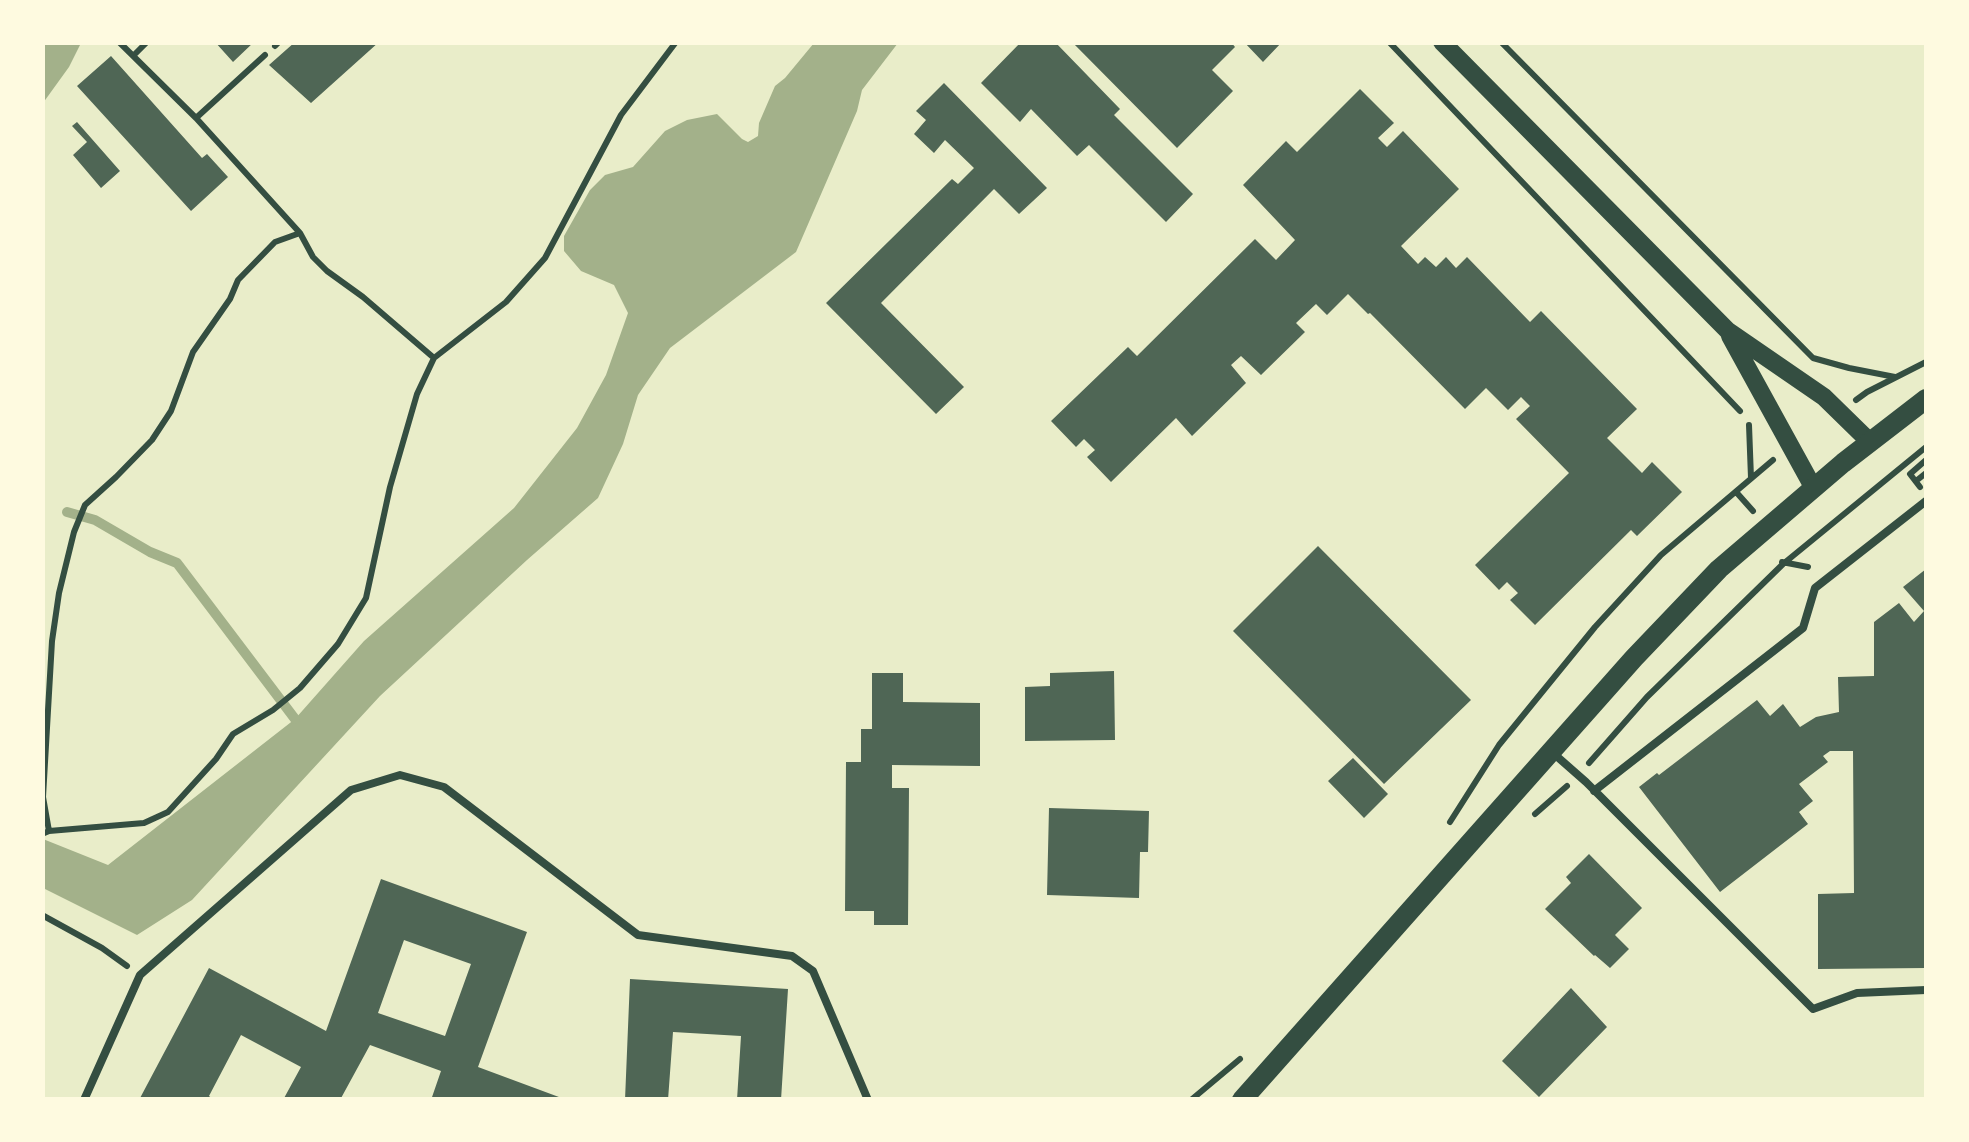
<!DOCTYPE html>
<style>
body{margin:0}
#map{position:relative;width:1969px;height:1142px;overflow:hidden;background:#e9edc9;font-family:"Nunito Sans",sans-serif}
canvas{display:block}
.frame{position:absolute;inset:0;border:45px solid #fefae0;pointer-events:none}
</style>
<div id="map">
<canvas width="1969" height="1142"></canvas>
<div class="frame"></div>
</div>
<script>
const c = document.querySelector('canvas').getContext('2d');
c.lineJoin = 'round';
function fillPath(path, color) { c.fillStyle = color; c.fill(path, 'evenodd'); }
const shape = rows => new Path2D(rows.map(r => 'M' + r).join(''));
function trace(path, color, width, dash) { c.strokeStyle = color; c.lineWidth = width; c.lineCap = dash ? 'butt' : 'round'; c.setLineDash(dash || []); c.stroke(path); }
fillPath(shape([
 [43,42,81,43,69,67,43,103],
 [814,43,898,43,862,90,857,111,796,252,670,348,638,395,623,444,598,498,527,560,380,696,192,900,137,935,43,888,43,839,108,865,295,719,364,641,514,508,577,428,606,375,628,313,614,285,581,271,564,251,564,236,590,190,605,175,633,167,665,131,687,120,717,114,742,139,748,142,758,136,759,123,775,86,785,78]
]), '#a3b18a');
trace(shape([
 [67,512,95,520,150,552,177,563,295,719]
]), '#a3b18a', 10);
fillPath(shape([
 [215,42,254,42,233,62],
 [295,42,379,42,311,103,269,65],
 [1021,42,1055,42,1120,109,1114,115,1193,194,1166,222,1089,145,1077,156,1031,109,1020,122,981,83],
 [1072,42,1231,42,1235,47,1212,70,1233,91,1177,148],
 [1244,42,1282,42,1263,62],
 [111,56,202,158,207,154,228,177,191,211,77,86],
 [944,83,1047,188,1019,214,994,189,881,303,964,387,936,414,826,303,952,179,958,184,974,168,945,140,934,153,914,134,926,120,916,111],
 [1360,89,1394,123,1378,138,1387,147,1403,131,1459,189,1401,246,1418,264,1425,257,1436,267,1446,257,1456,268,1467,257,1530,322,1541,311,1637,409,1607,438,1642,473,1652,462,1682,492,1637,536,1631,530,1535,625,1510,600,1518,593,1507,582,1499,590,1475,565,1569,473,1516,419,1530,406,1521,397,1508,410,1486,388,1465,409,1370,313,1368,314,1348,294,1327,315,1316,304,1296,323,1305,332,1261,375,1241,356,1231,365,1246,383,1192,436,1176,418,1111,482,1087,457,1095,450,1084,439,1076,447,1051,421,1128,347,1137,356,1255,239,1276,260,1295,240,1243,185,1286,141,1297,152],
 [77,122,120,171,101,188,73,155,87,142,72,126],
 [1318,546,1471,700,1384,784,1233,631],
 [1926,569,1926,968,1818,969,1818,894,1854,893,1853,751,1830,751,1823,756,1828,762,1799,784,1813,801,1799,812,1808,824,1720,892,1639,787,1657,773,1659,775,1757,700,1770,716,1783,704,1800,727,1816,717,1839,712,1838,677,1874,676,1874,622,1899,603,1914,622,1924,611,1903,587],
 [1114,671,1115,740,1025,741,1025,687,1050,686,1050,673],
 [872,673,903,673,903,702,980,703,980,766,892,765,892,788,909,788,908,925,874,925,874,911,845,911,846,762,861,762,861,729,872,729],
 [1353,758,1388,794,1364,818,1328,781],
 [1049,808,1149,811,1148,852,1140,852,1139,898,1047,895],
 [1589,854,1642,908,1615,935,1629,949,1610,968,1595,955,1594,956,1545,909,1571,883,1566,877],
 [381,879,527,932,478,1067,567,1100,431,1100,441,1071,370,1045,340,1100,283,1100,301,1067,241,1035,209,1096,214,1100,139,1100,209,968,326,1031],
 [404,940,471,964,445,1036,378,1013],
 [630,979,788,989,781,1100,737,1100,741,1036,673,1032,668,1100,625,1100],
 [1571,988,1607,1027,1539,1097,1502,1061]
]), '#4f6655');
trace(shape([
 [1389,42,1740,411],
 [1501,42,1813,358,1849,368,1895,377],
 [275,46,279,42],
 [133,56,147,42],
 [196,118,265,55],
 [300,233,313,257,327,271,363,297,434,358],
 [1856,400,1867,392,1926,362],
 [1749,425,1751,478],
 [1916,481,1926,473],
 [1920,487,1910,474,1926,460],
 [1737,493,1753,511],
 [1782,562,1808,567],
 [1589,763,1647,697,1783,564,1926,447],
 [1535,814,1567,786],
 [1450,822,1499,745,1595,627,1661,555,1773,460],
 [49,831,43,797,52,641,59,593,74,532,85,505,116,477,152,440,171,411,193,352,230,299,238,280,275,242,300,233,196,118,119,42],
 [42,834,49,831,144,823,168,812,216,759,233,734,273,710,300,688,338,644,366,598,390,487,417,394,434,358,506,302,545,258,621,115,676,42],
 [42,915,102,948,127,966],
 [1191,1100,1240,1059]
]), '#344e41', 6);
trace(shape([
 [1553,753,1586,782,1813,1009,1857,993,1926,990],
 [1594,791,1803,628,1815,588,1926,501],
 [84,1100,140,975,351,790,400,775,444,787,638,935,792,956,813,971,868,1100]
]), '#344e41', 8);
trace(shape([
 [1442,42,1728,331,1824,397,1869,441],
 [1730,336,1813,487]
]), '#344e41', 18);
trace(shape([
 [1242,1100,1634,658,1719,569,1843,463,1926,399]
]), '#344e41', 20);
</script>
